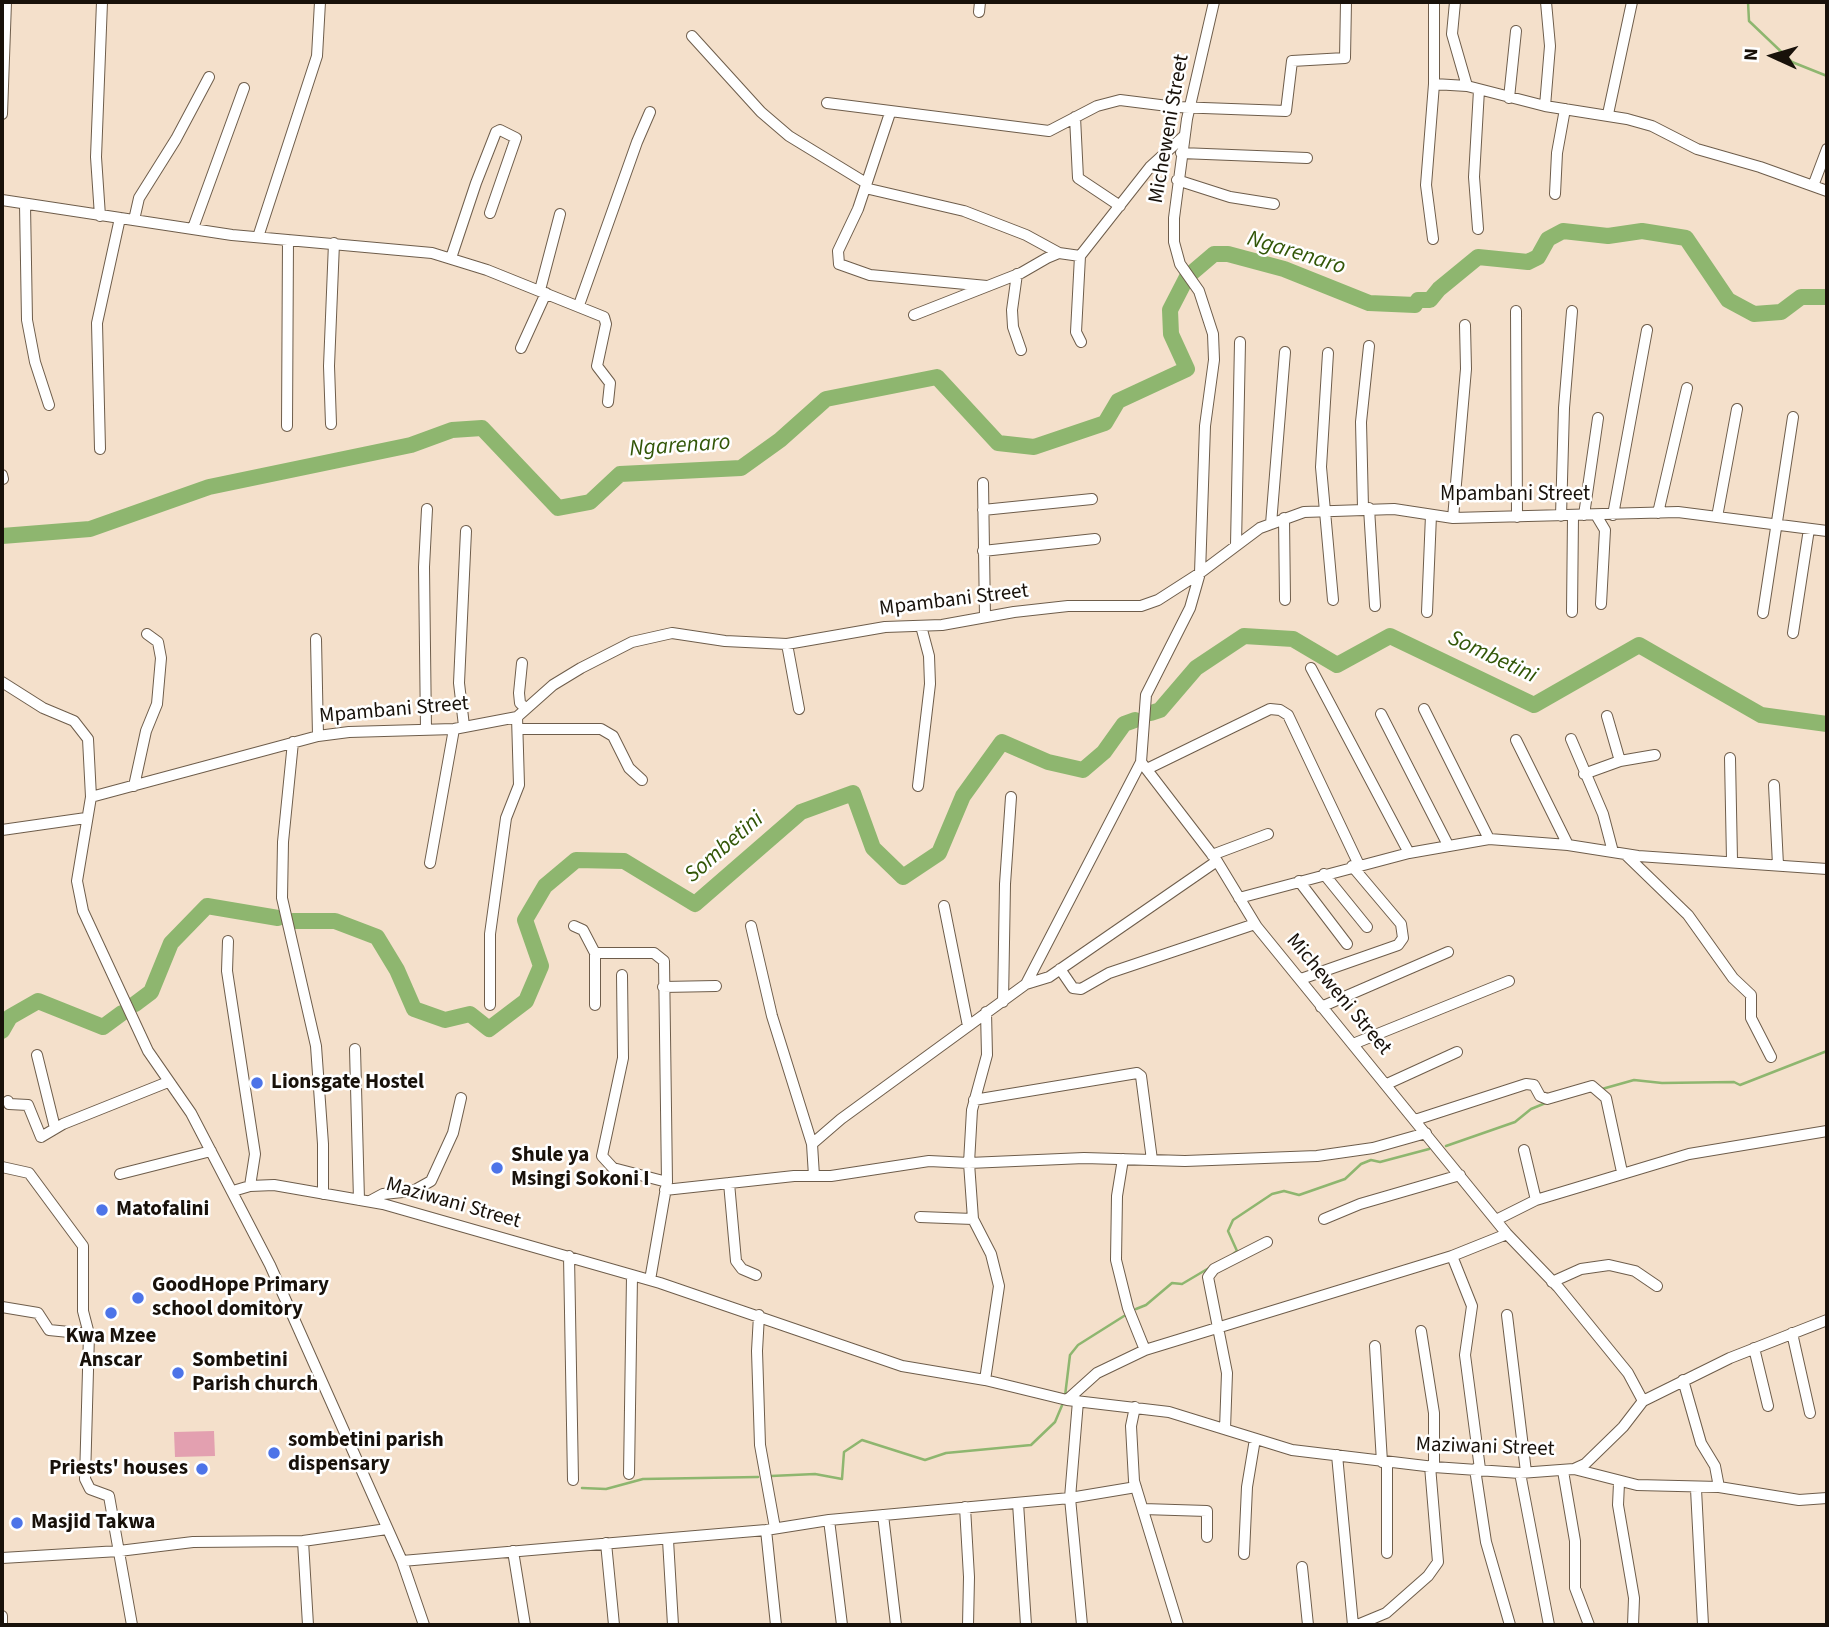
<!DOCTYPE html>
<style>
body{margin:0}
#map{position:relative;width:1829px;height:1627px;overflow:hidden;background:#f4e0cb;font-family:"Source Sans 3",sans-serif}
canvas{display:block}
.frame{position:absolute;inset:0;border:4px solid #18110a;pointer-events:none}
.north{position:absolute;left:1738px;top:21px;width:70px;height:70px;-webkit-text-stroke:5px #fff;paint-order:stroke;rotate:274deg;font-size:19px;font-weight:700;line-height:28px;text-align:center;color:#18110a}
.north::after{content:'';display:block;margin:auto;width:24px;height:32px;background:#18110a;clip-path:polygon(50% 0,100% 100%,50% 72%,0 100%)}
</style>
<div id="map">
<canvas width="1829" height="1627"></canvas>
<div class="frame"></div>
<div class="north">N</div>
</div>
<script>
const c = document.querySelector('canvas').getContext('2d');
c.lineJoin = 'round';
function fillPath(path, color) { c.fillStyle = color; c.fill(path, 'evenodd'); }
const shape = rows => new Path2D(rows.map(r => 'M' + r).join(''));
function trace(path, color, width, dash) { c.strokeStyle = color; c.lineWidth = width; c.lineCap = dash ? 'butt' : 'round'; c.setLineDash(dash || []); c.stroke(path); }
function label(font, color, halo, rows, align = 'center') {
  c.font = font + ' "Source Sans 3",sans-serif'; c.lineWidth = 5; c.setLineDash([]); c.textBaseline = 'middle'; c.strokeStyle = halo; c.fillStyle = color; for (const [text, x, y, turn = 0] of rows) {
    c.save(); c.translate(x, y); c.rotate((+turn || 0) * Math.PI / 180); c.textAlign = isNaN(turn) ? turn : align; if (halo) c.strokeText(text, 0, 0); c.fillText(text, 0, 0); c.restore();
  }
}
fillPath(shape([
 [214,1431,215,1456,175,1457,174,1432]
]), '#e3a0b0');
trace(shape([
 [1748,2,1749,21,1792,62,1827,76],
 [1602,1089,1634,1080,1662,1083,1734,1082,1740,1085,1827,1051],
 [1446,1146,1515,1122,1531,1109,1548,1102],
 [1233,1254,1237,1251,1228,1231,1233,1220,1272,1194,1284,1191,1299,1195,1345,1179,1361,1164,1371,1160,1380,1162,1429,1149],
 [1136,1309,1146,1305,1172,1283,1182,1284,1209,1268],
 [1065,1396,1070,1355,1078,1345,1124,1316],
 [771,1476,815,1474,842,1479,844,1452,862,1440,925,1460,946,1453,1031,1445,1055,1422,1063,1403],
 [582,1488,606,1489,643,1479,758,1477]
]), '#8eb66f', 2.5);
trace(shape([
 [2,536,90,529,209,487,411,445,452,430,482,428,558,508,590,502,620,474,741,468,780,440,826,399,937,377,998,443,1034,447,1105,423,1118,401,1187,369,1171,334,1170,310,1187,277,1214,254,1228,254,1284,269,1369,303,1415,305,1418,300,1430,300,1439,289,1478,257,1528,262,1538,257,1548,239,1563,231,1608,236,1642,231,1686,238,1728,300,1754,314,1781,312,1801,297,1827,297],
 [1151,713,1160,710,1196,668,1244,636,1293,639,1337,665,1390,636,1534,705,1639,645,1761,715,1827,724],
 [293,921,335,921,377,937,397,970,414,1009,445,1020,470,1014,489,1029,526,1001,541,966,525,920,545,886,576,860,624,861,695,904,801,812,853,793,873,848,903,877,939,853,963,796,1002,742,1048,762,1083,770,1104,752,1124,724,1135,720],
 [135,1004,151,992,171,943,207,906,278,918],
 [2,1031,10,1017,38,1001,103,1027,122,1013]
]), '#8eb66f', 16);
const street = shape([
 [1214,2,1187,119,1174,218,1174,242,1180,264,1199,291,1213,334,1214,360,1205,426,1200,573,1190,608,1146,695,1141,762,1217,861,1257,927,1507,1234,1558,1287,1628,1373,1643,1401],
 [1455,2,1452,34,1467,86],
 [979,12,980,2],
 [692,36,761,112,789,136,866,183],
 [1434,84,1467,86,1545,106,1627,119,1652,126,1697,149,1760,167,1827,191],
 [1509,98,1516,31],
 [827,103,1049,131,1097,106,1120,100,1176,107,1286,111,1292,61,1345,58,1346,2],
 [1545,106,1550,46,1546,2],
 [890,113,858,209,838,251,839,264,870,275,987,286],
 [2,114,6,2],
 [1608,114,1632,2],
 [1075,117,1078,178,1120,206],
 [1181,153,1307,158],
 [1177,180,1230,197,1274,204],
 [1813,186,1827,149],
 [865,188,964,211,1026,235,1059,253],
 [1555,194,1557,153,1565,109],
 [2,200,232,235,432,253,487,270,604,317,606,324,597,366,610,383,608,402],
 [25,205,27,320,35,362,49,405],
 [100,216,96,157,102,2],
 [134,220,139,198,176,139,209,77],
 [193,228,244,88],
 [1478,229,1474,177,1479,90],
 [258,237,317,56,320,2],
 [1433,239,1426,185,1434,84,1434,2],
 [451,258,476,183,496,132,500,130,516,138,490,213],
 [1017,274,1012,310,1013,327,1021,350],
 [540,290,560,214],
 [579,305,637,142,650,112],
 [1516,311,1517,517],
 [914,315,1021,273,1047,258,1059,253,1080,256],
 [1081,342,1076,332,1080,256,1150,167,1184,136],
 [521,348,546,293],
 [1328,353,1321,467,1333,600],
 [331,424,329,366,334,243],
 [287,426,288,240],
 [100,449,97,323,120,218],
 [2,475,3,479],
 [983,483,985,617],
 [1363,508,1361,422,1369,346],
 [1369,508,1375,606],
 [983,510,1092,499],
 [1658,513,1687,388],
 [1584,515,1598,418],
 [1596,515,1605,530,1601,604],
 [1613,515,1647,330],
 [1561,516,1564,408,1572,311],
 [1717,517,1737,409],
 [1284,518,1285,600],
 [1453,518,1466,369,1465,325],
 [1271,524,1285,352],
 [1236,545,1240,342],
 [983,551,1095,539],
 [1427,612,1431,515],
 [1572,612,1573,516],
 [1763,613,1793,417],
 [1793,633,1809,529],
 [316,639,318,736],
 [787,644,799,709],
 [522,663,519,693,520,703,526,709],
 [1311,668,1409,853],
 [2,682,43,708,74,721,88,739,91,797,77,881,83,911,148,1051,191,1113,270,1265,402,1561,424,1625],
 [1424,709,1489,839],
 [1381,714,1448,845],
 [1607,716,1620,761],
 [464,726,459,683,466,531],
 [518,729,601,729,613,736,629,768,642,780],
 [426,730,424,567,427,509],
 [1571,739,1603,814,1613,852],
 [1516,740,1568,845],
 [293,742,283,842,282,898,316,1046,323,1144,323,1194],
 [1730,758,1732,860],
 [1147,769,1270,709,1280,710,1288,715,1359,865],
 [1584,774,1620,761,1655,755],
 [1774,785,1778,865],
 [134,786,146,731,157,704,161,658,158,642,147,634],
 [918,786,930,684,929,656,921,626],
 [91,797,318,736,349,732,454,729,517,717,553,685,581,668,632,642,672,633,725,641,787,644,885,627,942,625,1014,612,1068,606,1141,606,1158,600,1200,573,1260,528,1304,512,1394,509,1453,518,1678,512,1827,531],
 [2,830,86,818],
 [1625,854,1688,915,1733,978,1751,995,1751,1018,1771,1057],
 [1212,855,1268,834],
 [430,863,454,729],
 [1324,874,1367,927],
 [1299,881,1347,944],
 [1239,898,1409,853,1489,839,1568,845,1638,856,1827,869],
 [944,906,968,1026],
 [574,926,583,930,595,953,595,1005],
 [751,926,772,1016,812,1144,814,1176],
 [228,941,227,971,255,1154,250,1186],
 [595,953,654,953,664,961,667,1182,650,1280],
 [1060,969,1073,988,1081,989,1109,973,1255,924],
 [622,975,623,1058,602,1156,613,1168,667,1182],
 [1301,979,1398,945,1403,938,1401,924,1352,866],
 [1026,984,1049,977,1217,861],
 [663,987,716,986],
 [1003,1002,1005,884,1011,797],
 [490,1005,490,934,506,818,519,785,517,717],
 [1321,1007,1448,952],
 [1353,1044,1509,981],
 [355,1049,359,1200],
 [37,1055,55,1128],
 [1387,1084,1457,1052],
 [974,1100,1137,1073,1141,1076,1152,1160],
 [8,1101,9,1104,28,1105,41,1137,63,1124,168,1082],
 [1415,1120,1526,1084,1534,1085,1540,1096,1547,1099,1592,1086,1606,1098,1622,1172],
 [812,1144,841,1119,1026,984,1141,762],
 [1524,1150,1536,1200],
 [1123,1159,1117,1196,1116,1260,1128,1308,1145,1350],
 [2,1167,29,1173,83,1246,83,1311,89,1334,85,1479,90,1489,109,1496,132,1625],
 [120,1174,211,1151],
 [729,1183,736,1261,742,1269,756,1275],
 [665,1190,794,1176,831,1176,929,1161,969,1163,1084,1158,1185,1161,1317,1156,1373,1148,1426,1133],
 [233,1191,250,1186,274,1185,383,1204,660,1283,902,1366,985,1380,1067,1400,1169,1412,1292,1450,1434,1467,1520,1473,1574,1469,1585,1464,1623,1427,1643,1401,1730,1358,1827,1320],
 [370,1201,383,1194,413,1191,431,1181,453,1133,461,1098],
 [920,1217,973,1219],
 [1324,1219,1360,1204,1460,1175],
 [1496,1220,1536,1200,1689,1154,1827,1131],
 [569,1256,573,1480],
 [1452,1256,1472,1306,1465,1355,1480,1469],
 [1552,1282,1581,1269,1609,1265,1635,1271,1657,1286],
 [2,1307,38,1313,49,1330,89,1334],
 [759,1315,757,1351,760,1445,775,1528],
 [1507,1315,1526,1472],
 [1421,1331,1434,1413,1434,1467],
 [1792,1333,1810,1413],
 [1375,1346,1382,1462],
 [1754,1348,1768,1406],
 [985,1380,999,1286,991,1254,973,1219,969,1163,972,1110,987,1055,986,1012],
 [1683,1380,1701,1443,1715,1466,1719,1487],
 [1067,1400,1097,1373,1145,1350,1452,1256,1507,1234],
 [1078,1401,1070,1498,1082,1625],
 [1135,1407,1131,1426,1134,1481,1178,1625],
 [1225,1429,1227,1373,1208,1277,1214,1269,1267,1242],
 [1337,1455,1353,1625],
 [1475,1469,1486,1542,1510,1625],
 [1574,1469,1637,1485,1719,1487,1799,1500,1827,1498],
 [1563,1471,1575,1541,1575,1588,1589,1625],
 [1520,1473,1549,1625],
 [629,1474,632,1276],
 [1619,1483,1618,1505,1634,1598,1633,1625],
 [1696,1489,1703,1625],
 [1018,1503,1026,1625],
 [965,1507,969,1577,968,1625],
 [1143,1509,1207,1511,1207,1537],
 [883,1515,896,1625],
 [829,1520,842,1625],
 [766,1530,776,1625],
 [668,1540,673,1625],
 [303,1541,308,1625],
 [606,1543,614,1625],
 [513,1551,525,1625],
 [1387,1553,1387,1463],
 [1244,1554,1247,1487,1255,1439],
 [2,1558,119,1551,193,1542,303,1541,387,1529],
 [402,1561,766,1530,829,1520,1070,1498,1136,1487],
 [1302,1567,1308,1625],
 [2,1616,2,1625],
 [1357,1625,1386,1613,1428,1576,1438,1562,1430,1466]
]);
trace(street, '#6e5d4b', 12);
trace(street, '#fff', 10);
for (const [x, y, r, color] of [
 [257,1083,7,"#4d74e8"],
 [497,1168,7,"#4d74e8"],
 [102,1210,7,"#4d74e8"],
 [138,1298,7,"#4d74e8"],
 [111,1313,7,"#4d74e8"],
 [178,1373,7,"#4d74e8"],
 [274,1453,7,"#4d74e8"],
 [202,1469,7,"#4d74e8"],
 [17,1523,7,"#4d74e8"]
]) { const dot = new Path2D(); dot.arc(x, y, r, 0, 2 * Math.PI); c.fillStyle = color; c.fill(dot); trace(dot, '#fff', 2.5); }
label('21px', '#18110a', '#fff', [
 ["Micheweni Street",1170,129,-80],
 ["Mpambani Street",1515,495],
 ["Mpambani Street",954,601,-7],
 ["Mpambani Street",394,711,-5],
 ["Micheweni Street",1338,995,50],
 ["Maziwani Street",453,1204,16],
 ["Maziwani Street",1485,1448,2]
]);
label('bold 21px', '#18110a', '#fff', [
 ["Lionsgate Hostel",271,1083],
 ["Shule ya",511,1156],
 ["Msingi Sokoni I",511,1180],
 ["Matofalini",116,1210],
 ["GoodHope Primary",152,1286],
 ["school domitory",152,1310],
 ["Kwa Mzee",111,1337,"center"],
 ["Anscar",111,1361,"center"],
 ["Sombetini",192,1361],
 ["Parish church",192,1385],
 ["sombetini parish",288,1441],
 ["dispensary",288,1465],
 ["Priests' houses",188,1469,"right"],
 ["Masjid Takwa",31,1523]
], 'left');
label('italic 23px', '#325607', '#fff', [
 ["Ngarenaro",1296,254,17],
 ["Ngarenaro",680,447,-4],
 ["Sombetini",1492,658,25],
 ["Sombetini",725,848,-41]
]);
</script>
